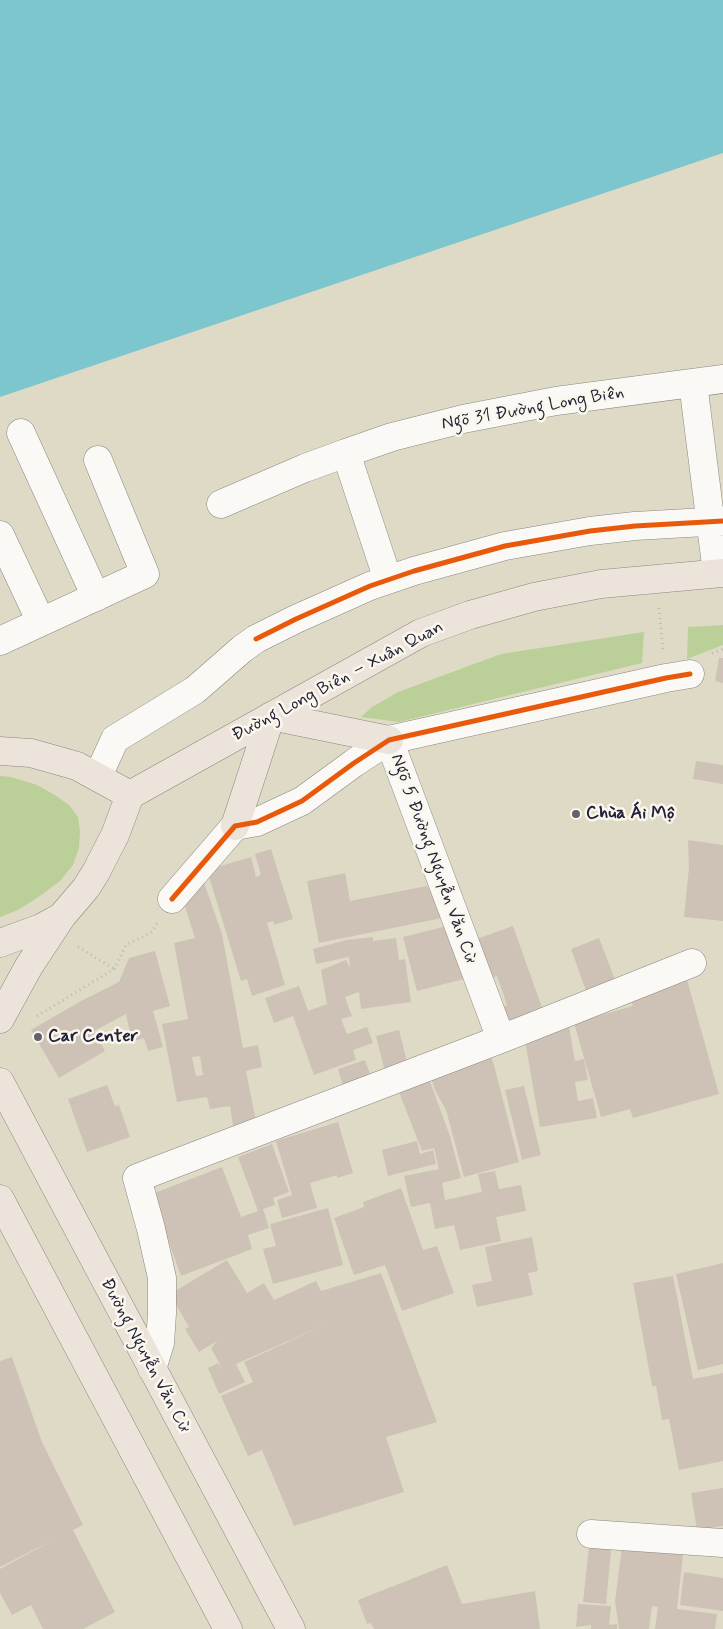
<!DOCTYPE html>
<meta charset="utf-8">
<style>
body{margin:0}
canvas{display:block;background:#dedac6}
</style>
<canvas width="723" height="1629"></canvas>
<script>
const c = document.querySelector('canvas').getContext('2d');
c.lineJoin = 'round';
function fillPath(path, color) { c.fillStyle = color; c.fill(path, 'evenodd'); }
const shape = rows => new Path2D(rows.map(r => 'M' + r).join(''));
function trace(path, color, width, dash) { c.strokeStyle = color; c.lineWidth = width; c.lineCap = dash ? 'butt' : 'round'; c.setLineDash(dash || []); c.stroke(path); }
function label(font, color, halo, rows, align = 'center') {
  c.font = font + ' Mynerve,sans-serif'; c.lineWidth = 5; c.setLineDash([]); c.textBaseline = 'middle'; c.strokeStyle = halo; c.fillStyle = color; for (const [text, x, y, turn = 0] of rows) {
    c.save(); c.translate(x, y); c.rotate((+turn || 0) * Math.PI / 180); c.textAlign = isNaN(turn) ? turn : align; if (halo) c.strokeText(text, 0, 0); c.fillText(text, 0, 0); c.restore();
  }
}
fillPath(shape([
 [723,625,723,645,687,659,688,627],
 [644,632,642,663,399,722,361,717,372,707,398,692,501,654],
 [0,776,11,777,37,785,55,795,69,805,78,817,80,831,79,848,73,865,60,881,40,896,18,910,0,917]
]), '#bbd098');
fillPath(shape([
 [0,0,723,0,723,153,0,397]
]), '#7ec6ce');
fillPath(shape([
 [719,658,723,658,723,683,715,681],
 [696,761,723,765,723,784,693,779],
 [688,840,723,845,723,921,684,917,689,867],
 [271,849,293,919,274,925,273,921,267,923,285,985,252,996,247,979,241,981,207,870,251,857,256,877,261,875,255,854],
 [345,873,350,901,427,886,439,905,442,918,319,943,307,881],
 [201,874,222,934,243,1048,258,1045,262,1067,246,1071,256,1121,233,1126,230,1106,210,1109,207,1097,177,1102,162,1024,188,1019,174,943,195,938,181,894],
 [200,1056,203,1075,196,1076,192,1057],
 [451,925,464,979,417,991,403,937],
 [513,926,546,1019,502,1034,493,1010,507,1005,497,976,482,982,468,942],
 [373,937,373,941,396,938,399,960,405,959,411,1002,361,1009,359,992,345,997,352,1016,341,1019,347,1034,367,1027,373,1043,353,1050,356,1060,314,1075,293,1016,274,1023,265,998,299,986,308,1011,327,1004,321,970,346,960,350,967,349,957,316,964,313,949,346,940],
 [599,938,617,985,588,996,571,949],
 [155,951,170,1006,153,1011,163,1047,148,1051,144,1038,132,1042,126,1014,94,1031,105,1051,59,1078,31,1030,81,1001,119,982,129,958],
 [686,976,719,1094,633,1118,630,1109,601,1117,574,1023,633,1006,628,992],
 [569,1026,575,1061,584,1059,588,1080,575,1082,578,1101,593,1098,597,1118,540,1127,524,1035],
 [399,1030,409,1070,386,1076,376,1036],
 [489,1050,495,1069,519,1162,464,1177,446,1110,435,1090,429,1070],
 [365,1060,373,1082,345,1092,338,1069],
 [429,1079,450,1136,461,1178,442,1183,445,1200,482,1192,478,1174,495,1171,499,1189,521,1185,526,1211,496,1217,501,1241,460,1250,454,1225,435,1229,430,1203,411,1207,404,1176,439,1169,434,1148,422,1151,399,1092],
 [107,1085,115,1106,119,1105,130,1137,87,1152,68,1099],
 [524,1086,541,1155,522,1160,505,1090],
 [338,1122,353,1173,337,1178,337,1175,310,1183,317,1208,282,1218,277,1200,292,1195,276,1141],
 [417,1141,420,1154,433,1150,436,1164,388,1176,382,1150],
 [272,1144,289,1192,273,1198,275,1205,263,1209,269,1228,248,1235,252,1249,181,1276,152,1194,222,1167,241,1217,258,1211,238,1157],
 [401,1188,423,1250,437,1246,454,1293,402,1311,385,1265,354,1275,334,1218,364,1207,363,1202],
 [328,1208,343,1265,273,1284,263,1249,276,1246,270,1224],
 [532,1237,538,1271,528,1273,533,1295,477,1307,472,1285,492,1281,485,1247],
 [227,1260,247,1293,264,1283,274,1300,316,1281,321,1291,381,1273,437,1422,386,1437,404,1492,294,1526,262,1450,248,1456,221,1396,253,1382,244,1362,327,1324,236,1364,245,1382,219,1394,208,1368,218,1363,223,1370,211,1348,217,1341,199,1352,185,1329,189,1327,170,1294],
 [723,1263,723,1364,698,1370,676,1274],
 [673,1276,693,1379,723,1373,723,1461,679,1470,669,1419,662,1420,656,1386,652,1386,633,1283],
 [12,1357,42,1442,83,1525,73,1530,115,1612,83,1629,43,1629,31,1605,12,1615,0,1593,0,1569,55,1539,0,1567,0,1361],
 [723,1488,723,1526,697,1530,691,1493],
 [590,1538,612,1540,606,1604,583,1602],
 [622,1547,683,1555,677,1609,717,1614,715,1629,655,1629,658,1607,652,1606,649,1629,619,1629,615,1601],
 [447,1565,462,1604,535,1591,540,1629,374,1629,371,1623,367,1624,358,1600],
 [684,1572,723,1578,723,1611,680,1605],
 [578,1604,611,1606,609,1625,617,1624,617,1629,591,1629,591,1625,576,1627]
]), '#cec2b6');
const minor = shape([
 [693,383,717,573],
 [21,433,96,597],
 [221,504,305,468,346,453],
 [0,535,41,622],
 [388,580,346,453,392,437,463,419,556,401,723,379],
 [0,641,145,574,98,460],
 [389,740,501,1039],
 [98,776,115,739,195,690,242,649,256,639,296,619,370,586,414,571,505,546,590,531,635,526,723,521],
 [172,899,235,826,257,822,302,801,354,763,389,740,666,678,690,674],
 [152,1369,160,1343,162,1313,162,1278,151,1229,137,1178,501,1039,692,963],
 [591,1534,723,1543]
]);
const major = shape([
 [0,751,31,753,77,766,130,795],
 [130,795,421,633,470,615,534,597,601,584,723,573],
 [235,826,271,716,389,740],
 [0,943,41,928,61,917],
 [0,1019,29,966,62,916,86,888,96,872,115,835,130,795],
 [0,1082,291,1629],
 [0,1199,228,1629]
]);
trace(minor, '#898781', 29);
trace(major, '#898781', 29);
trace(shape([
 [659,608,663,650],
 [712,653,723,649],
 [78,947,114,969],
 [37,1016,114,969,126,945,152,932,157,923]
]), '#babab8', 3, [1, 4]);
trace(minor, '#faf9f6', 28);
trace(major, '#ece4db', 28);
trace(shape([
 [256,639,296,619,370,586,414,571,505,546,590,531,635,526,723,521],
 [172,899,235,826,257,822,302,801,354,763,389,740,666,678,690,674]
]), '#e8590c', 5);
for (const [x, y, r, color] of [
 [576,814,5,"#64626c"],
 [38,1037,5,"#64626c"]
]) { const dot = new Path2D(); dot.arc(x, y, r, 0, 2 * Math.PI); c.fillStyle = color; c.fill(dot); trace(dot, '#fbf7ec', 2); }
label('18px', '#22223b', '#fbf7ec', [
 ["Ngõ 31 Đường Long Biên",533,409,-10],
 ["Đường Long Biên – Xuân Quan",338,682,-28],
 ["Ngõ 5 Đường Nguyễn Văn Cừ",433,859,70],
 ["Đường Nguyễn Văn Cừ",145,1356,62]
]);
label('bold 18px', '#22223b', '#fbf7ec', [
 ["Chùa Ái Mộ",586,814],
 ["Car Center",48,1037]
], 'left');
</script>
